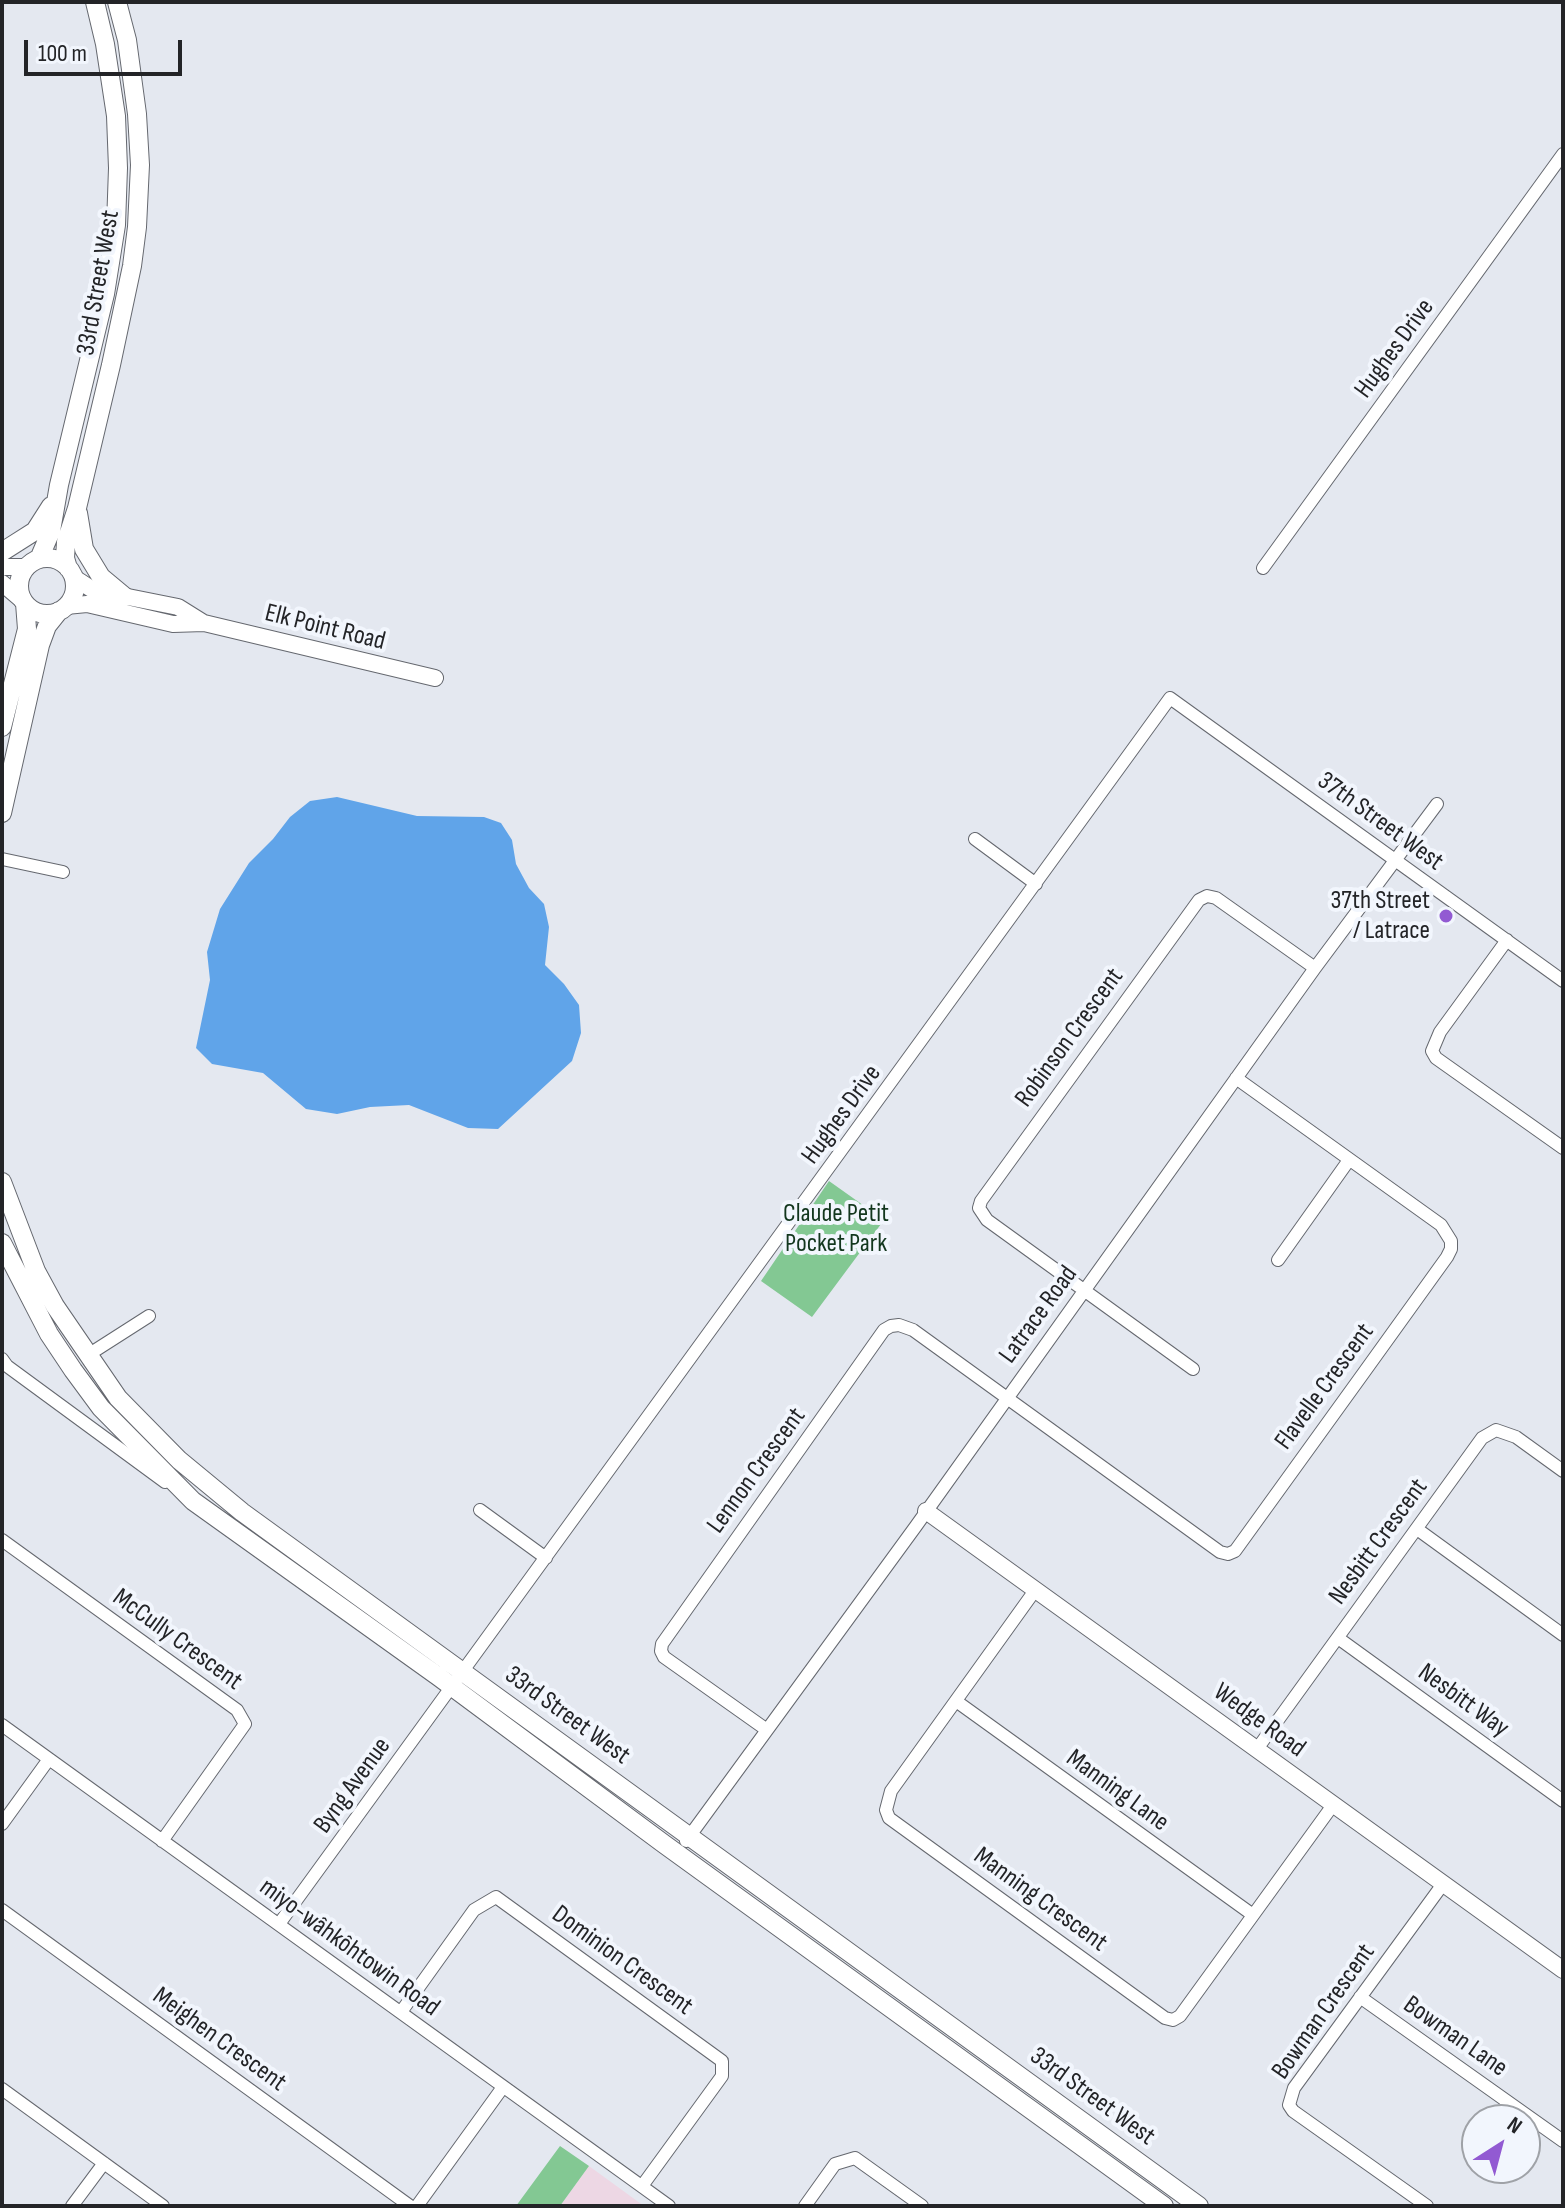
<!DOCTYPE html>
<meta charset="utf-8">
<style>
body{margin:0}
#map{position:relative;width:1565px;height:2208px;overflow:hidden;background:#e4e8f0;font-family:"Sofia Sans Condensed",sans-serif}
canvas{display:block}
.frame{position:absolute;inset:0;border:4px solid #232427;pointer-events:none}
.north{position:absolute;left:1461px;top:2104px;width:80px;height:80px;box-sizing:border-box;background:#f2f6fd;border:2px solid #9fa2a7;border-radius:50%;rotate:36deg;font-size:22px;font-weight:700;line-height:32px;text-align:center;color:#232427}
.north::after{content:'';display:block;margin:auto;width:28px;height:36px;background:#925ad2;clip-path:polygon(50% 0,100% 100%,50% 72%,0 100%)}
.scale{position:absolute;left:24px;top:40px;width:158px;height:36px;box-sizing:border-box;border:4px solid #232427;border-top:0;padding-left:10px;font-size:24px;line-height:28px;white-space:nowrap;color:#232427;-webkit-text-stroke:6px #f2f6fd;paint-order:stroke}
</style>
<div id="map">
<canvas width="1565" height="2208"></canvas>
<div class="frame"></div>
<div class="north">N</div>
<div class="scale">100 m</div>
</div>
<script>
const c = document.querySelector('canvas').getContext('2d');
c.lineJoin = 'round';
function fillPath(path, color) { c.fillStyle = color; c.fill(path, 'evenodd'); }
const shape = rows => new Path2D(rows.map(r => 'M' + r).join(''));
function trace(path, color, width, dash) { c.strokeStyle = color; c.lineWidth = width; c.lineCap = dash ? 'butt' : 'round'; c.setLineDash(dash || []); c.stroke(path); }
function label(font, color, halo, rows, align = 'center') {
  c.font = font + ' "Sofia Sans Condensed",sans-serif'; c.lineWidth = 8; c.setLineDash([]); c.textBaseline = 'middle'; c.strokeStyle = halo; c.fillStyle = color; for (const [text, x, y, turn = 0] of rows) {
    c.save(); c.translate(x, y); c.rotate((+turn || 0) * Math.PI / 180); c.textAlign = isNaN(turn) ? turn : align; if (halo) c.strokeText(text, 0, 0); c.fillText(text, 0, 0); c.restore();
  }
}
fillPath(shape([
 [589,2166,644,2206,560,2206]
]), '#edd7e4');
fillPath(shape([
 [829,1181,884,1220,812,1317,761,1281],
 [560,2146,589,2166,560,2206,516,2206]
]), '#83c893');
fillPath(shape([
 [337,797,417,816,484,817,501,823,512,840,516,864,529,888,544,904,549,927,545,965,564,984,579,1005,581,1033,572,1061,498,1129,468,1128,409,1105,370,1107,337,1114,306,1109,263,1073,212,1064,196,1048,210,980,207,952,220,909,249,863,273,839,290,817,310,801]
]), '#60a4e9');
const minor = shape([
 [1263,568,1563,154],
 [975,839,1036,884],
 [2,859,63,872],
 [1507,940,1440,1032,1432,1051,1436,1058,1563,1148],
 [1278,1260,1349,1160],
 [88,1355,149,1316],
 [2,1359,7,1366,165,1482],
 [1193,1369,987,1220,979,1208,981,1201,1199,900,1207,896,1216,898,1315,968],
 [480,1510,546,1558],
 [1417,1529,1563,1635],
 [2,1540,237,1710,245,1724,162,1841],
 [1036,1589,891,1791,886,1810,889,1818,1165,2018,1173,2020,1180,2016,1333,1805],
 [1338,1638,1563,1801],
 [956,1701,1253,1915],
 [2,1725,669,2206],
 [767,1730,664,1657,661,1651,662,1644,884,1330,891,1326,899,1325,913,1330,1220,1552,1228,1554,1235,1551,1365,1371,1447,1257,1451,1249,1451,1241,1441,1225,1236,1078],
 [1257,1749,1482,1438,1496,1430,1516,1437,1563,1471],
 [2,1824,49,1759],
 [686,1841,916,1526,1315,968,1437,804],
 [2,1910,410,2206],
 [279,1924,1170,698,1563,981],
 [1360,1997,1563,2141],
 [401,2012,474,1910,496,1897,722,2061,722,2076,642,2186],
 [2,2089,163,2206],
 [72,2206,104,2163],
 [417,2206,503,2087],
 [805,2206,835,2164,855,2158,922,2206],
 [1427,2206,1293,2111,1289,2105,1294,2088,1443,1884]
]);
const tertiary = shape([
 [2,567,27,567],
 [73,577,93,590,178,607,202,622],
 [2,583,23,601],
 [66,606,87,604,173,624,204,623,435,678],
 [926,1511,1563,1970]
]);
const secondary = shape([
 [78,513,84,549,101,577,125,597],
 [2,552,35,531,51,506],
 '19 586a28 28 0 1 1 56 0a28 28 0 1 1-56 0Z',
 [39,559,51,531,59,485,105,294,116,225,118,168,116,116,105,44,95,2],
 [68,568,65,558,66,542,77,508,111,365,132,266,137,227,140,165,137,114,127,40,117,2],
 [2,727,27,629,25,603],
 [2,813,40,645,47,626,59,611],
 [2,1182,36,1271,55,1306,118,1398,179,1460,242,1512,1199,2206],
 [2,1243,49,1334,73,1370,101,1408,193,1501,439,1677,664,1844,1164,2206]
]);
trace(minor, '#65686f', 14);
trace(tertiary, '#65686f', 18);
trace(secondary, '#65686f', 20);
trace(minor, '#fff', 12);
trace(tertiary, '#fff', 16);
trace(secondary, '#fff', 18);
for (const [x, y, r, color] of [
 [1446,916,8,"#925ad2"]
]) { const dot = new Path2D(); dot.arc(x, y, r, 0, 2 * Math.PI); c.fillStyle = color; c.fill(dot); trace(dot, '#f2f6fd', 3); }
label('26px', '#232427', '#f2f6fd', [
 ["33rd Street West",99,283,-80],
 ["Hughes Drive",1395,349,-54],
 ["Elk Point Road",325,628,14],
 ["37th Street West",1380,822,36],
 ["Robinson Crescent",1070,1038,-54],
 ["Hughes Drive",842,1115,-54],
 ["Latrace Road",1039,1315,-54],
 ["Flavelle Crescent",1325,1387,-54],
 ["Lennon Crescent",757,1471,-54],
 ["Nesbitt Crescent",1379,1542,-54],
 ["McCully Crescent",177,1640,36],
 ["Nesbitt Way",1463,1701,36],
 ["33rd Street West",567,1716,36],
 ["Wedge Road",1259,1721,36],
 ["Byng Avenue",353,1786,-54],
 ["Manning Lane",1117,1791,36],
 ["Manning Crescent",1040,1900,36],
 ["miyo-wâhkôhtowin Road",349,1948,36],
 ["Dominion Crescent",622,1961,36],
 ["Bowman Crescent",1324,2012,-55],
 ["Bowman Lane",1455,2037,35],
 ["Meighen Crescent",219,2040,36],
 ["33rd Street West",1092,2097,36]
]);
label('26px', '#232427', '#f2f6fd', [
 ["37th Street",1430,901],
 ["/ Latrace",1430,931]
], 'right');
label('26px', '#13371e', '#f2f6fd', [
 ["Claude Petit",836,1214],
 ["Pocket Park",836,1244]
]);
</script>
